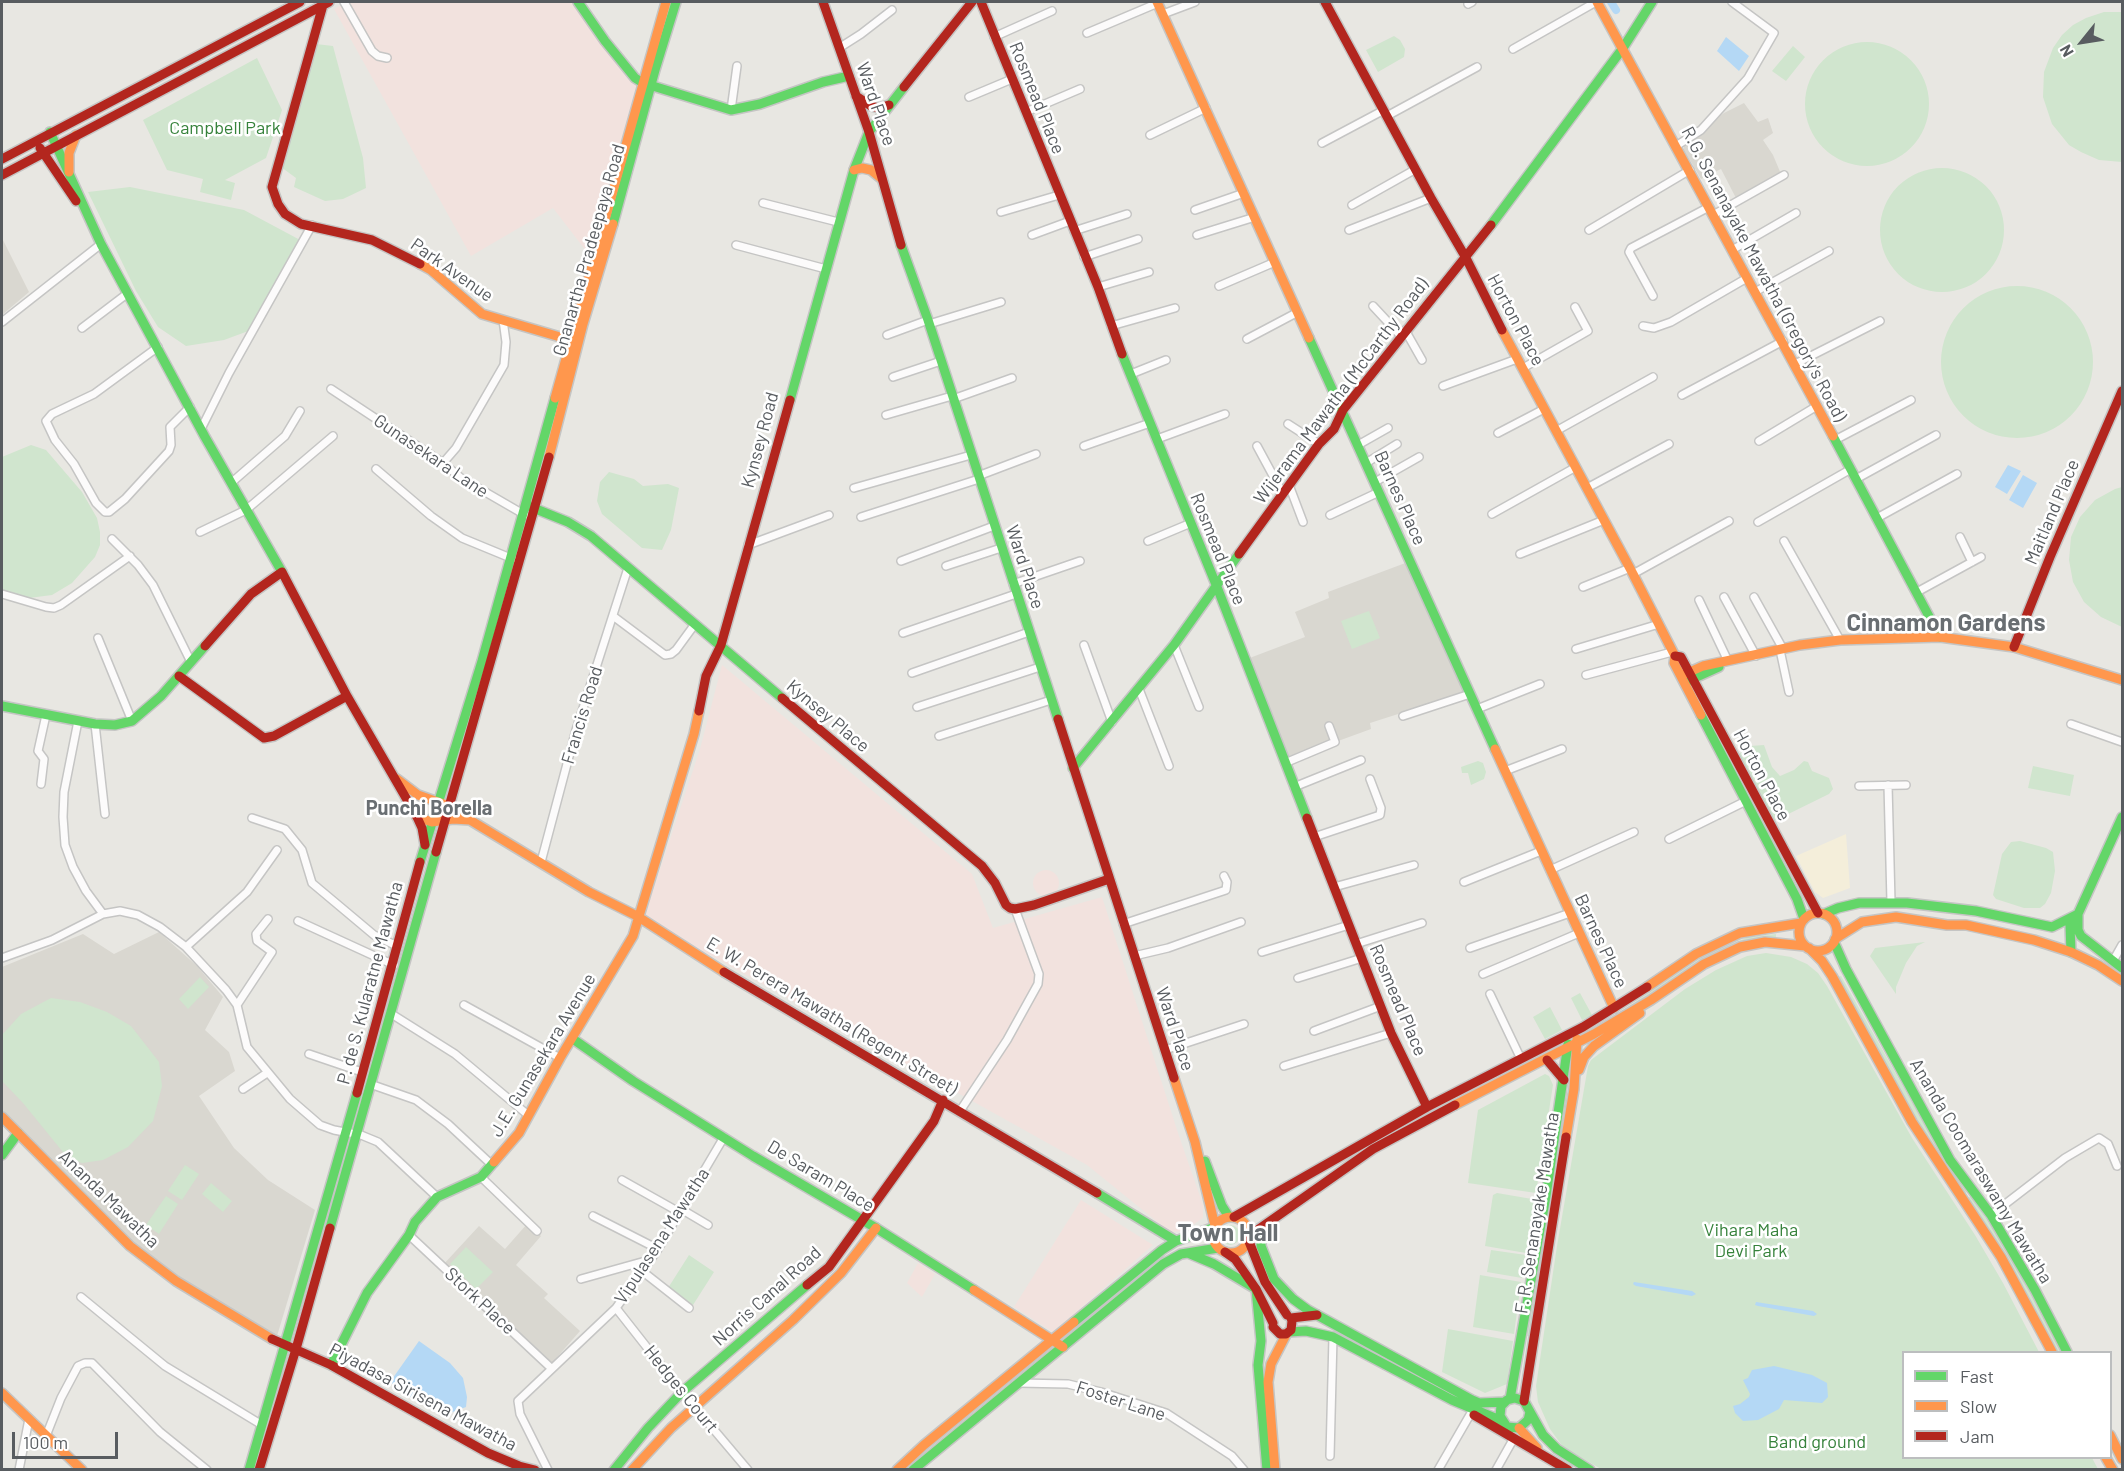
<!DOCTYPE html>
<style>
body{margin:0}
#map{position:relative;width:2124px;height:1471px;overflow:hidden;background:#e8e7e2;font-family:Barlow,sans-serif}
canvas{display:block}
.frame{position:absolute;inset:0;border:3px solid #585c60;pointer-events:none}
.legend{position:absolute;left:1902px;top:1351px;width:210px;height:108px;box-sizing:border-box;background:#fff;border:2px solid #bcbebf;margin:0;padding:8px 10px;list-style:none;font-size:18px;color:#585c60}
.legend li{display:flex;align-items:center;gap:12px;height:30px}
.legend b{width:30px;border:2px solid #bcbebf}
.north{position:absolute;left:2052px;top:12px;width:60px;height:60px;-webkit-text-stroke:4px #fff;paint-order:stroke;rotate:240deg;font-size:16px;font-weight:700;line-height:24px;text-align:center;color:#585c60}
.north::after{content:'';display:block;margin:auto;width:21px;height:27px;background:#585c60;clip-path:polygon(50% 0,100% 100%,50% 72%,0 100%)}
.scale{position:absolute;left:12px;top:1432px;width:106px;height:27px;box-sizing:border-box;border:3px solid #585c60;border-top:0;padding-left:8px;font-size:18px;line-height:21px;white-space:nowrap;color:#585c60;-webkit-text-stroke:4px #fff;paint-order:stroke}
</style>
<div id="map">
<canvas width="2124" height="1471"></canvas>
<div class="frame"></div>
<ul class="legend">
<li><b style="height:8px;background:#63d668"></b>Fast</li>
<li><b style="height:8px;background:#ff974d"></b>Slow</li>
<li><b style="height:8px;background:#b3261e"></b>Jam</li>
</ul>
<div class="north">N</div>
<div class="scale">100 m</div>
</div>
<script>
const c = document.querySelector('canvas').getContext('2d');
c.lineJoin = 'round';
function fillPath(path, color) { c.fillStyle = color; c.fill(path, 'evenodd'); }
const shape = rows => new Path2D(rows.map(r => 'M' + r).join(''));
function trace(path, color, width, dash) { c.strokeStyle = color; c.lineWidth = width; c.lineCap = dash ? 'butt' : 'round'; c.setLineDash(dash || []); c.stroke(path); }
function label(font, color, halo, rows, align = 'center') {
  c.font = font + ' Barlow,sans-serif'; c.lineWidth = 5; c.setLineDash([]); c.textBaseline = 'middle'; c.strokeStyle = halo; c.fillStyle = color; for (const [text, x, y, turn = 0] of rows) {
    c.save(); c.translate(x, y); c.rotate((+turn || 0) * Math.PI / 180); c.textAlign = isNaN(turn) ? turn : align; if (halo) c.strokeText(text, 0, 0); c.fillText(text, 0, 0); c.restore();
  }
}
fillPath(shape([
 [1846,834,1850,888,1823,898,1815,892,1796,856]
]), '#f4eeda');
fillPath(shape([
 [1744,103,1758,122,1768,118,1773,133,1763,140,1773,155,1781,174,1737,200,1721,169,1701,179,1684,150,1684,142,1724,113],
 [2,238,29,292,2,315],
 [1408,562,1467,692,1370,723,1371,729,1286,760,1247,659,1305,637,1295,612,1329,598,1328,592],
 [159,932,197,966,223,997,205,1030,229,1052,235,1071,199,1096,234,1148,268,1180,315,1210,277,1336,222,1307,142,1254,2,1115,2,967,83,934,114,954],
 [527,1224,541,1236,516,1265,548,1294,544,1298,580,1331,551,1364,442,1266,479,1226,505,1249]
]), '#d9d7d0');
fillPath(shape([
 [347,2,576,2,637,86,590,256,553,208,471,256,334,9],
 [722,665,972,874,993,928,1102,897,1179,1136,1203,1205,1203,1218,1184,1231,1170,1232,1087,1165,644,918,700,749],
 '1033 883a13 13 0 1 1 26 0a13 13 0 1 1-26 0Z',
 [1081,1200,1153,1245,1053,1332,1014,1307],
 [918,1263,935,1274,922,1297,907,1283]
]), '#f2e2de');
fillPath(shape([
 [2104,12,2122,12,2122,162,2099,160,2081,152,2069,145,2052,124,2043,97,2044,72,2053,48,2062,35,2073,25,2086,18],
 [1394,36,1400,40,1405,49,1404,57,1378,72,1366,50],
 '1805 104a62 62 0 1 1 124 0a62 62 0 1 1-124 0Z',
 [316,44,333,46,363,158,366,188,343,199,325,201,294,187,296,178,281,167],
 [1793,46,1805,57,1786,81,1772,71],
 [257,58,282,110,266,158,225,180,235,183,231,200,200,192,203,179,167,170,143,120],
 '1880 230a62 62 0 1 1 124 0a62 62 0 1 1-124 0Z',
 [130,187,244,210,302,241,251,330,224,340,186,346,158,327,136,291,88,192],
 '1941 362a76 76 0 1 1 152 0a76 76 0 1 1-152 0Z',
 [31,445,46,450,82,492,97,518,100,532,100,545,95,557,72,583,52,595,29,598,2,592,2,457],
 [609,472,634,479,643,486,668,484,679,488,671,530,662,550,642,548,602,514,597,501,600,482],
 [2122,487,2122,627,2101,617,2084,602,2073,582,2069,560,2071,537,2080,517,2095,500,2115,489],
 [1369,611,1380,638,1352,649,1341,621],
 [1764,745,1772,767,1780,776,1794,770,1804,761,1808,762,1812,771,1829,778,1833,789,1829,794,1770,823,1736,756,1750,746],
 [1478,761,1483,763,1486,772,1484,779,1471,785,1468,773,1462,773,1461,767],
 [2033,766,2074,775,2070,796,2028,788],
 [2020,841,2046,848,2053,852,2055,871,2051,893,2045,904,2040,908,2024,908,1996,899,1993,895,2002,854,2011,842],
 [1776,934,1776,937,1751,940,1713,955,1680,974,1638,1005,1590,1032,1704,956,1725,946,1749,937],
 [1925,942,1917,946,1906,963,1896,987,1896,994,1870,956,1875,948],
 [1766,953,1791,957,1807,964,1818,973,1827,986,1912,1138,1975,1235,2003,1283,2039,1352,1904,1352,1904,1458,2092,1458,2098,1469,1601,1469,1563,1447,1550,1429,1538,1402,1536,1386,1557,1246,1588,1066,1591,1060,1685,989,1716,970,1747,956],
 [1841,976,1932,1138,1967,1192,1964,1194,1928,1140,1837,977],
 [200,977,209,987,188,1009,179,999],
 [1580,993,1592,1015,1582,1020,1571,998],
 [51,998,80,1002,107,1012,131,1026,159,1062,162,1086,153,1121,128,1147,103,1160,82,1163,67,1157,23,1103,2,1081,2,1035,21,1014],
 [1550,1007,1562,1030,1545,1039,1533,1017],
 [1545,1074,1549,1076,1553,1085,1536,1193,1468,1183,1478,1110],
 [1566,1093,1569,1094,1552,1194,1549,1193],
 [185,1165,199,1174,182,1200,168,1191],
 [211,1183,232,1201,223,1212,202,1194],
 [1497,1193,1532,1199,1534,1201,1526,1253,1485,1246,1493,1195],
 [166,1196,178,1204,159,1234,146,1225],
 [1971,1196,2008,1252,2061,1352,2055,1352,2004,1253,1967,1198],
 [1548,1204,1551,1205,1529,1336,1527,1336],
 '1220 1235a10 10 0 1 1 20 0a10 10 0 1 1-20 0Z',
 [466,1247,493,1272,476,1289,450,1264],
 [1491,1250,1526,1255,1522,1278,1487,1272],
 [689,1255,714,1272,693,1305,668,1288],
 [1480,1275,1521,1282,1514,1334,1473,1327],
 [1448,1329,1513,1341,1507,1384,1485,1393,1442,1372]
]), '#d0e5ce');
fillPath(shape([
 [1726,37,1749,56,1739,71,1717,51],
 [2008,465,2021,471,2007,494,1995,487],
 [2023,475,2037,483,2023,508,2009,500],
 [1634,1282,1692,1291,1696,1294,1692,1296,1636,1286,1633,1284],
 [1756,1302,1813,1311,1817,1314,1814,1316,1758,1306,1755,1305],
 [419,1341,450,1363,463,1378,467,1397,466,1407,450,1413,435,1408,410,1397,390,1382],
 [1774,1366,1812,1375,1827,1383,1828,1397,1822,1403,1784,1400,1779,1409,1758,1420,1743,1421,1735,1413,1733,1406,1740,1404,1749,1397,1750,1394,1743,1380,1748,1378,1752,1370]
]), '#b4d8f5');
trace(shape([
 [1611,2,1616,10]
]), '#b4d8f5', 8);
const street = shape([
 [344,2,372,51,378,56,387,58],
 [1468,4,1472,2],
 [1163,14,1195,2],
 [1087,33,1158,3],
 [994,37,1052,11],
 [839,48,861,34,892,10],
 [1513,49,1596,2],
 [969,97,1012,79],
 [731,110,737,66],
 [1026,112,1080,89],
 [1387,116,1477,67],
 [1150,135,1206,108],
 [1322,143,1384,110],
 [1676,146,1701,130,1748,78,1774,33,1732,2],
 [763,203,838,222],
 [1352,205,1416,169],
 [1195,210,1244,193],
 [1001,212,1059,195],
 [1713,215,1784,175],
 [1349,230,1431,198],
 [1589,230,1690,170],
 [1074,231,1127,214],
 [1032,235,1070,221],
 [1197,235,1255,217],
 [736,245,826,269],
 [1732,250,1796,213],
 [1084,257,1138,239],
 [1219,286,1275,262],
 [1098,287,1149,272],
 [1755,292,1829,251],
 [1653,296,1629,252,1631,248,1709,207],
 [1373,306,1400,335],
 [2,322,101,244],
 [929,324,1001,302],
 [1111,326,1175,308],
 [1643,326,1654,328,1671,322,1747,278],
 [82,328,128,293],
 [1405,330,1422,360],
 [887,335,928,320],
 [1247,339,1298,312],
 [158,347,94,394,52,414,46,421,55,440,74,464,96,503,105,512,109,512,125,499,169,451,171,445,170,427,190,407],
 [1795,364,1880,321],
 [1523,368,1588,331,1575,307],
 [1131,374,1166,360],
 [893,377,941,361],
 [1443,386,1517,359],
 [331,389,443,463,461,478,525,515],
 [1682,395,1783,341],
 [953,399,1012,378],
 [886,415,952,396],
 [1288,424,1319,444],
 [201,429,229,373,312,225],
 [1556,431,1653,377],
 [1498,433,1544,409],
 [1157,439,1225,414],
 [1835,440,1911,400],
 [1759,441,1817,406],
 [1358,445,1388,428],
 [1084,446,1150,423],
 [1257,446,1283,494],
 [443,463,456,448,504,365,506,342,503,320],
 [1366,463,1397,444],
 [376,469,431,516,462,538,513,559],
 [978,476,1036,454],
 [1856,479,1936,435],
 [1375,482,1419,457],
 [231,483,285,436,300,411],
 [1289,485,1303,522],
 [854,488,971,455],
 [1587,488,1669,444],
 [1492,514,1576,467],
 [1330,515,1379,492],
 [861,517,979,479],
 [1877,518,1957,474],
 [1758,522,1851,469],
 [200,532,246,510,333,436],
 [1960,537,1972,562],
 [112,539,138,565,153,585,191,662],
 [1148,541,1191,523],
 [1784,541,1840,640],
 [748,545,829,515],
 [1520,554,1604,520],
 [901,561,994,526],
 [946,566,1001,548],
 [1633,574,1729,521],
 [1013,584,1080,561],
 [1583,587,1630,568],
 [1917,592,1981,557],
 [2,594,46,607,54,608,61,605,130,556],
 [1724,597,1756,656],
 [1754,597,1783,649],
 [1699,600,1728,661],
 [613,616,665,655,671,654,676,650,695,624],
 [903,633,1016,594],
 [98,638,132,721],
 [1084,645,1112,722],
 [1174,645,1199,707],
 [1576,649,1659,624],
 [1780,650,1789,692],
 [912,673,1029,632],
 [1586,675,1672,652],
 [1139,689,1169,766],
 [917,707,1040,667],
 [1477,709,1540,684],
 [1403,716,1470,694],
 [78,721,64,792,63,817,65,845,73,867,86,891,103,914],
 [95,724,105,814],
 [2071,724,2122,742],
 [939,736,1051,700],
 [1285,763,1335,742,1329,726],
 [1505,771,1562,749],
 [41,784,44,759,38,751,46,715],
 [1888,785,1891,902],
 [1859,786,1906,785],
 [1294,787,1361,760],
 [252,818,285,829,302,850,312,883,374,935,397,946],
 [1314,837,1380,815,1381,808,1370,779],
 [1669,839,1746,801],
 [541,862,576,730,628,568],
 [1550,870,1634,832],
 [1464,882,1541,851],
 [1334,887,1414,865],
 [298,921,394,965],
 [1123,924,1226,890,1227,882,1224,876],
 [1356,944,1422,923],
 [186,947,247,892,277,850],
 [1470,948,1570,913],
 [1262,952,1349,925],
 [1134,956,1168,948,1241,922],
 [2,958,52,940,103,914,120,911,138,915,160,927,186,947,226,990,237,1005,247,1047,290,1099,320,1125,334,1130,361,1135,378,1142,437,1197],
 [2113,961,2122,945],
 [1483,974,1579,933],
 [1298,978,1362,958],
 [1490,994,1521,1059],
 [237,1005,272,952,257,941,256,934,268,919],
 [464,1005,560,1058],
 [390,1013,455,1054,528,1115],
 [1314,1031,1381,1006],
 [1165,1050,1244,1024],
 [309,1054,362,1072],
 [1284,1066,1391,1033],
 [370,1084,416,1100,448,1124,492,1165],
 [243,1089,267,1073],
 [960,1111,1007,1040,1038,984,1039,974,1015,909],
 [481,1177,537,1231],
 [622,1180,679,1212],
 [681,1209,708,1225],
 [1991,1215,2065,1158,2099,1138,2108,1144,2117,1166],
 [593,1216,658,1249],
 [409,1235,551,1368],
 [642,1271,689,1308],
 [581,1279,649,1260],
 [81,1297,165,1366,262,1425],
 [616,1308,682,1392,748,1470],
 [1018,1383,1068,1384,1101,1392,1166,1413,1232,1456,1244,1470],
 [46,1436,61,1398,78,1366,85,1363,92,1363,160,1432,207,1470],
 [1330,1456,1333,1337],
 [19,1470,29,1419],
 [548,1470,520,1414,518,1401,616,1308,658,1249,724,1137],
 [1438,1470,1471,1413],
 [1496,1470,1514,1438]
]);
const fast = shape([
 [578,2,605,41,635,78,643,83,731,110,760,104,823,82,849,76],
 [50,132,101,244,205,437,282,572],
 [613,224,655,70,676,2],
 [1491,225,1623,48,1652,2],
 [901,245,928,320,1058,719],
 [1309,338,1495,749],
 [1122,354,1217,587,1307,818],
 [790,400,854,170,869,132,904,87],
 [1833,436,1940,637],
 [531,507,568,522,591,536,782,698],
 [1688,681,1719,667],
 [2,706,95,724,115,725,132,721,161,696,205,646],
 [1701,715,1797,899,1804,919],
 [1073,768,1174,645,1239,554],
 [420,862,482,661,555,398],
 [1824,914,1838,908,1859,903,1907,903,1976,911,2052,927,2078,914],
 [2078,914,2078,930,2081,936,2122,968],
 [1834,942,1846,969,1950,1160,1991,1215,2035,1290,2067,1352],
 [2071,952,2070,925,2078,914,2122,817],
 [573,1039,633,1081,753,1156,876,1228,974,1290],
 [2,1155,18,1133],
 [1205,1161,1222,1206,1229,1217],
 [1097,1193,1176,1241],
 [330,1228,436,852],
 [1261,1229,1261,1246,1274,1279,1293,1299,1308,1310,1472,1400,1479,1403,1505,1402],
 [1188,1253,1214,1264,1256,1289,1261,1341,1258,1365,1267,1470],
 [1074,1322,1162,1250,1176,1241,1215,1227],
 [1289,1332,1306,1331,1333,1337,1452,1400,1502,1421],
 [331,1365,367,1293,409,1235,415,1222,437,1197,481,1177,494,1162],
 [1510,1399,1546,1196,1568,1044],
 [1530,1412,1528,1420,1519,1428,1507,1427,1500,1416,1501,1406,1507,1400,1515,1398,1524,1401,1543,1435,1557,1449,1590,1470],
 [249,1470,357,1093],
 [614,1470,648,1428,682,1392,807,1285],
 [913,1470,1163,1264,1181,1254,1218,1248]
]);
const slow = shape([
 [1157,2,1309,338],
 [1597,2,1833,436],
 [854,170,862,168,871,170,882,179],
 [69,172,69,153,76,135],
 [420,264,431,270,482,314,577,342],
 [1502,330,1633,574,1675,656,1674,663,1701,715],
 [555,398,666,2],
 [549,457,583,324,613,224],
 [1685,674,1703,666,1800,645,1840,640,1940,637,2014,647,2122,680],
 [1495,749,1614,1008],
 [397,779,418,795,452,807,470,820,589,892,637,916,724,972],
 [417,817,432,822,453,819,470,820],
 '1799 932a19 19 0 1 1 38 0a19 19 0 1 1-38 0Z',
 [1835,939,1862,922,1896,917,1947,925,1966,925,2034,940,2071,952,2098,965,2122,981],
 [1809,948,1822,961,1832,976,1912,1122,2001,1257,2052,1352],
 [1647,987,1696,954,1740,933,1801,923],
 [1579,1070,1584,1057,1594,1046,1640,1013],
 [1174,1078,1195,1142,1215,1226],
 [1455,1105,1594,1034,1651,1000,1704,964,1740,947,1765,942,1805,946],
 [2,1117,130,1246,176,1281,272,1339],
 [1566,1137,1574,1089,1577,1039],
 [494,1162,519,1133,560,1058,633,936,694,734,699,711],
 '1213 1235a18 18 0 1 1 36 0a18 18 0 1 1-36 0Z',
 [974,1290,1063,1347],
 [2,1393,82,1470],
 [1519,1428,1537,1448],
 [2110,1435,2122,1459],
 [2106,1458,2113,1470],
 [632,1470,671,1428,793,1320,841,1273,876,1228],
 [897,1470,924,1445,1074,1322],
 [1275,1470,1268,1382,1271,1364,1287,1333]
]);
const jam = shape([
 [823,2,869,132,901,245],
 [981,2,1098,287,1122,354],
 [1325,2,1431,198,1466,258,1502,330],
 [323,5,272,187,278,204,285,214,301,224,372,240,420,264],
 [904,87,972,2],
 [856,96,871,106,879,108,889,105],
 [40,148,76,201],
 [2,159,300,2],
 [2,175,329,2],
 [1239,554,1319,444,1334,429,1343,410,1491,225],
 [282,572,347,696,417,817,422,828,425,845],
 [205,646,251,594,282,572],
 [2014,647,2050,557,2122,391],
 [1675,656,1681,657,1818,913],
 [179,676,264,738,274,736,347,696],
 [782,698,982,866,995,883,1006,905,1010,908,1015,909,1034,905,1109,879],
 [699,711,706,676,721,645,790,400],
 [1058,719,1174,1078],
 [1307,818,1391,1033,1427,1107],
 [436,852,549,457],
 [724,972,1097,1193],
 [1547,1060,1564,1080],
 [357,1093,420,862],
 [1234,1217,1427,1107,1583,1027,1647,987],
 [1249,1236,1373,1149,1455,1105],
 [1248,1239,1265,1282,1287,1315],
 [1225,1252,1235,1259,1256,1289,1273,1323],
 [807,1285,829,1267,934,1121,943,1100],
 [1292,1321,1291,1318,1317,1315],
 [1273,1327,1280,1334,1286,1334,1291,1330,1292,1321],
 [272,1339,331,1365,488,1453,519,1466,535,1470],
 [1524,1401,1566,1137],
 [1474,1415,1568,1470],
 [259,1470,296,1349,330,1228]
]);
trace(street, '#c5c5c4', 10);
trace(fast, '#c5c5c4', 12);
trace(slow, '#c5c5c4', 12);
trace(jam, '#c5c5c4', 12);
trace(street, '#fcfbfb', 7);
trace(fast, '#63d668', 9);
trace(slow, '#ff974d', 9);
trace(jam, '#b3261e', 9);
label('18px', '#585c60', '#fff', [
 ["Rosmead Place",1037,98,68],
 ["Ward Place",876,104,71],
 ["Gnanartha Pradeepaya Road",589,250,-74],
 ["Park Avenue",452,270,35],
 ["R.G. Senanayake Mawatha (Gregory's Road)",1764,274,62],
 ["Horton Place",1516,320,62],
 ["Wijerama Mawatha (McCarthy Road)",1341,391,-53],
 ["Kynsey Road",760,440,-75],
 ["Gunasekara Lane",431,456,34],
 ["Barnes Place",1400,498,66],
 ["Maitland Place",2052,512,-67],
 ["Rosmead Place",1218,549,68],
 ["Ward Place",1025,567,72],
 ["Francis Road",582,715,-73],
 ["Kynsey Place",828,716,40],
 ["Horton Place",1762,775,62],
 ["Barnes Place",1601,941,65],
 ["P. de S. Kularatne Mawatha",370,983,-75],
 ["Rosmead Place",1398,1000,67],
 ["E. W. Perera Mawatha (Regent Street)",832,1016,31],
 ["Ward Place",1175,1029,72],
 ["J.E. Gunasekara Avenue",543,1055,-59],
 ["Ananda Coomaraswamy Mawatha",1981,1171,59],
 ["De Saram Place",821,1176,31],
 ["Ananda Mawatha",109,1199,44],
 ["F. R. Senanayake Mawatha",1537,1213,-81],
 ["Vipulasena Mawatha",662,1236,-57],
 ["Norris Canal Road",767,1296,-42],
 ["Stork Place",480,1301,43],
 ["Hedges Court",681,1389,51],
 ["Piyadasa Sirisena Mawatha",423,1397,28],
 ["Foster Lane",1121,1401,18]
]);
label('18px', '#36823b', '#fff', [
 ["Campbell Park",225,128],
 ["Vihara Maha",1751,1230],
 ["Devi Park",1751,1251],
 ["Band ground",1817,1442]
]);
label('bold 20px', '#696e72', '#fff', [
 ["Punchi Borella",429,808]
]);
label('bold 24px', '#696e72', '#fff', [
 ["Cinnamon Gardens",1946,623],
 ["Town Hall",1228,1233]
]);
</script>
